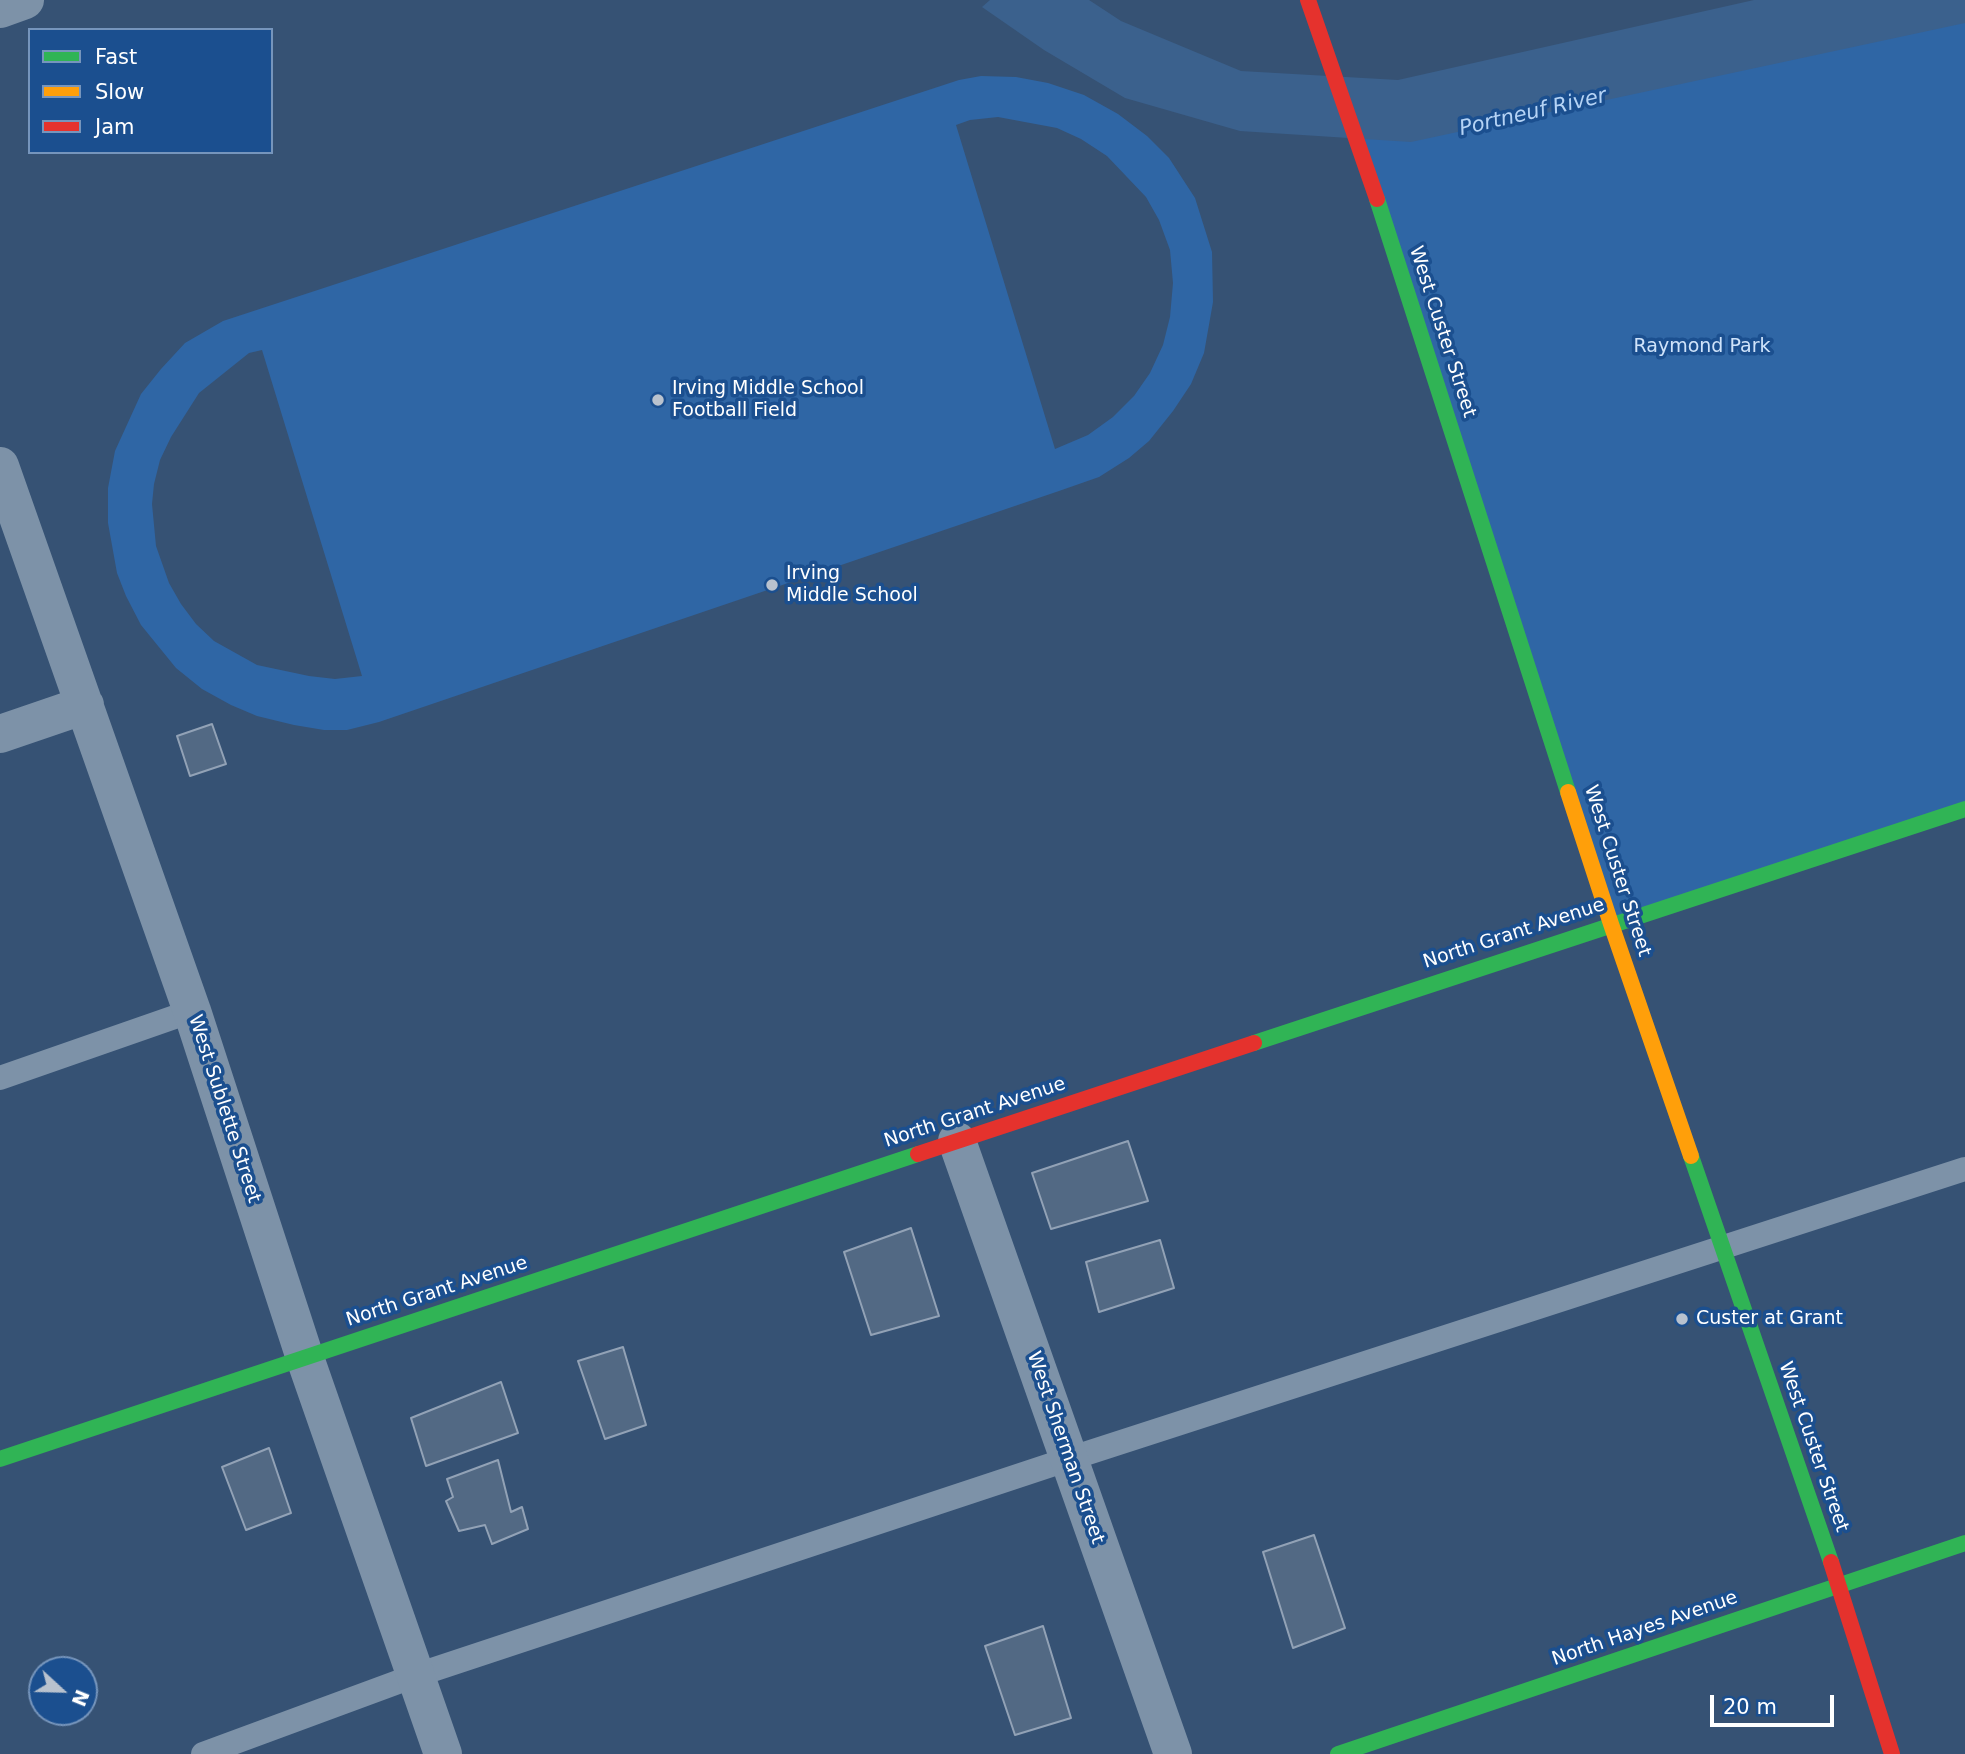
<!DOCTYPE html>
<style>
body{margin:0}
#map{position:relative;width:1965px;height:1754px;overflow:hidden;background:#365274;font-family:"DejaVu Sans",sans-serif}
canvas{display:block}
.legend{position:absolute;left:28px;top:28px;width:245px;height:126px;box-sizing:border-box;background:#1b4f8f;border:2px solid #7695bc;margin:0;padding:9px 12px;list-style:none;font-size:21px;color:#fff}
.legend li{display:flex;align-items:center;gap:14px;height:35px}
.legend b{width:35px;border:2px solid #7695bc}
.north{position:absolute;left:28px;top:1656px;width:70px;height:70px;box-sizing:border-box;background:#1b4f8f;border:2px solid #7695bc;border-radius:50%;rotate:112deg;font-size:19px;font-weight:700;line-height:28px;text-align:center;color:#fff}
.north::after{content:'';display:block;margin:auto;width:24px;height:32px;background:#b9c2ce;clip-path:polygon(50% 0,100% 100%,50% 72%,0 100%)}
.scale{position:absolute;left:1710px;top:1695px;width:124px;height:32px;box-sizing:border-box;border:4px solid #fff;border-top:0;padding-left:9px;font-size:21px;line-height:24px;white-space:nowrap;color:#fff;-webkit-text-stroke:5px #1b4f8f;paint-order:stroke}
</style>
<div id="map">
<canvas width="1965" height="1754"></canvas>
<ul class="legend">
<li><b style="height:9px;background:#30b455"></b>Fast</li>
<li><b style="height:9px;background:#ff9f0a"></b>Slow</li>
<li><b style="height:9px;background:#e5322d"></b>Jam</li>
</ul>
<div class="north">N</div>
<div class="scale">20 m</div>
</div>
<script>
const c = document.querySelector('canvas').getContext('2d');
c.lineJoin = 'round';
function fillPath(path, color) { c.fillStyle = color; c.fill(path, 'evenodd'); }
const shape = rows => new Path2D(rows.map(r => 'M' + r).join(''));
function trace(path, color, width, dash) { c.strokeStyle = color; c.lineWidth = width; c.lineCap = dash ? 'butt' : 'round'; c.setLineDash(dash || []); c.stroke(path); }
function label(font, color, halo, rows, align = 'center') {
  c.font = font + ' "DejaVu Sans",sans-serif'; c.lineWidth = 7; c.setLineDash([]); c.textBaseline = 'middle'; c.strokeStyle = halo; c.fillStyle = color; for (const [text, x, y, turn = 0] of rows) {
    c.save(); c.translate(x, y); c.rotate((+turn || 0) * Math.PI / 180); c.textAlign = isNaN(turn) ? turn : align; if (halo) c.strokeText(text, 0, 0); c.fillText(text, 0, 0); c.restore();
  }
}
fillPath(shape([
 [1965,16,1965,809,1611,924,1352,126],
 [981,76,1016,77,1048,83,1084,95,1118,114,1147,136,1169,158,1195,198,1212,252,1213,302,1204,353,1191,384,1173,411,1149,441,1129,458,1099,477,1059,491,379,722,347,730,324,730,294,725,257,716,231,705,202,689,176,668,141,625,126,596,117,573,108,523,108,488,115,451,141,394,161,369,185,343,223,321,959,80],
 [998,117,1057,128,1081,139,1107,156,1146,197,1159,220,1170,250,1173,283,1170,317,1163,345,1150,373,1134,396,1113,417,1088,435,1055,449,956,125,970,120],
 [262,350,362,676,335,679,309,676,257,665,214,641,196,624,181,604,169,583,156,546,152,504,154,484,160,460,171,437,199,393,249,353]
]), '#2f66a5');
fillPath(shape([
 [990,0,1089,0,1121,21,1241,71,1398,80,1754,0,1965,0,1965,23,1411,142,1240,131,1125,98,1044,50,982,7]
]), '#3b618d');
const building = shape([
 [212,724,226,764,190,776,177,736,212,724],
 [1128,1141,1148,1201,1051,1229,1032,1173,1128,1141],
 [911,1228,939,1316,871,1335,844,1252,911,1228],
 [1160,1240,1174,1288,1099,1312,1086,1262,1160,1240],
 [623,1347,646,1425,605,1439,578,1361,623,1347],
 [501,1382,518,1433,426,1466,411,1418,501,1382],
 [269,1448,291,1513,246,1530,222,1467,269,1448],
 [498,1460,511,1512,522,1507,528,1529,492,1544,485,1525,459,1531,446,1501,453,1497,447,1479,498,1460],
 [1314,1535,1345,1628,1293,1648,1263,1552,1314,1535],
 [1043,1626,1071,1718,1015,1735,985,1646,1043,1626]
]);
fillPath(building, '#526984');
trace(building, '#92a2b6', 2);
trace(shape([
 [0,1078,192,1011],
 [203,1754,417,1675,1069,1459,1965,1169]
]), '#7d92a8', 24);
trace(shape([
 [0,9,25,0],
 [0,466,192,1011,305,1358,443,1754],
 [0,734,85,705],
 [957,1141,1173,1754]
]), '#7d92a8', 38);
trace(shape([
 [1377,199,1568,792],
 [1254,1043,1965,809],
 [1691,1156,1831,1562],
 [0,1459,918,1154],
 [1338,1754,1965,1543]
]), '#30b455', 16);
trace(shape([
 [1568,792,1611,924,1691,1156]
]), '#ff9f0a', 16);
trace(shape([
 [1308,0,1377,199],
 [918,1154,1254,1043],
 [1831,1562,1892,1754]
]), '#e5322d', 16);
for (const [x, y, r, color] of [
 [658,400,7,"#b9c2ce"],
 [772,585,7,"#b9c2ce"],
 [1682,1319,7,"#b9c2ce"]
]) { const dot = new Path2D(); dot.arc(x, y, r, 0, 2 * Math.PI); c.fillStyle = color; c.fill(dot); trace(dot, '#1b4f8f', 2.5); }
label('19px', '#fff', '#1b4f8f', [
 ["West Custer Street",1442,332,72],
 ["West Custer Street",1617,871,72],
 ["North Grant Avenue",1514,934,-18],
 ["West Sublette Street",224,1109,72],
 ["North Grant Avenue",975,1113,-18],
 ["North Grant Avenue",437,1292,-18],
 ["West Custer Street",1813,1447,71],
 ["West Sherman Street",1065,1448,71],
 ["North Hayes Avenue",1645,1629,-19]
]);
label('19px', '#cfe3fa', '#1b4f8f', [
 ["Raymond Park",1702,347]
]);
label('19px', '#fff', '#1b4f8f', [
 ["Irving Middle School",672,389],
 ["Football Field",672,411],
 ["Irving",786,574],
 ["Middle School",786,596],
 ["Custer at Grant",1696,1319]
], 'left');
label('italic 21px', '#b5d3f5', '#1b4f8f', [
 ["Portneuf River",1533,113,-13]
]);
</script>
